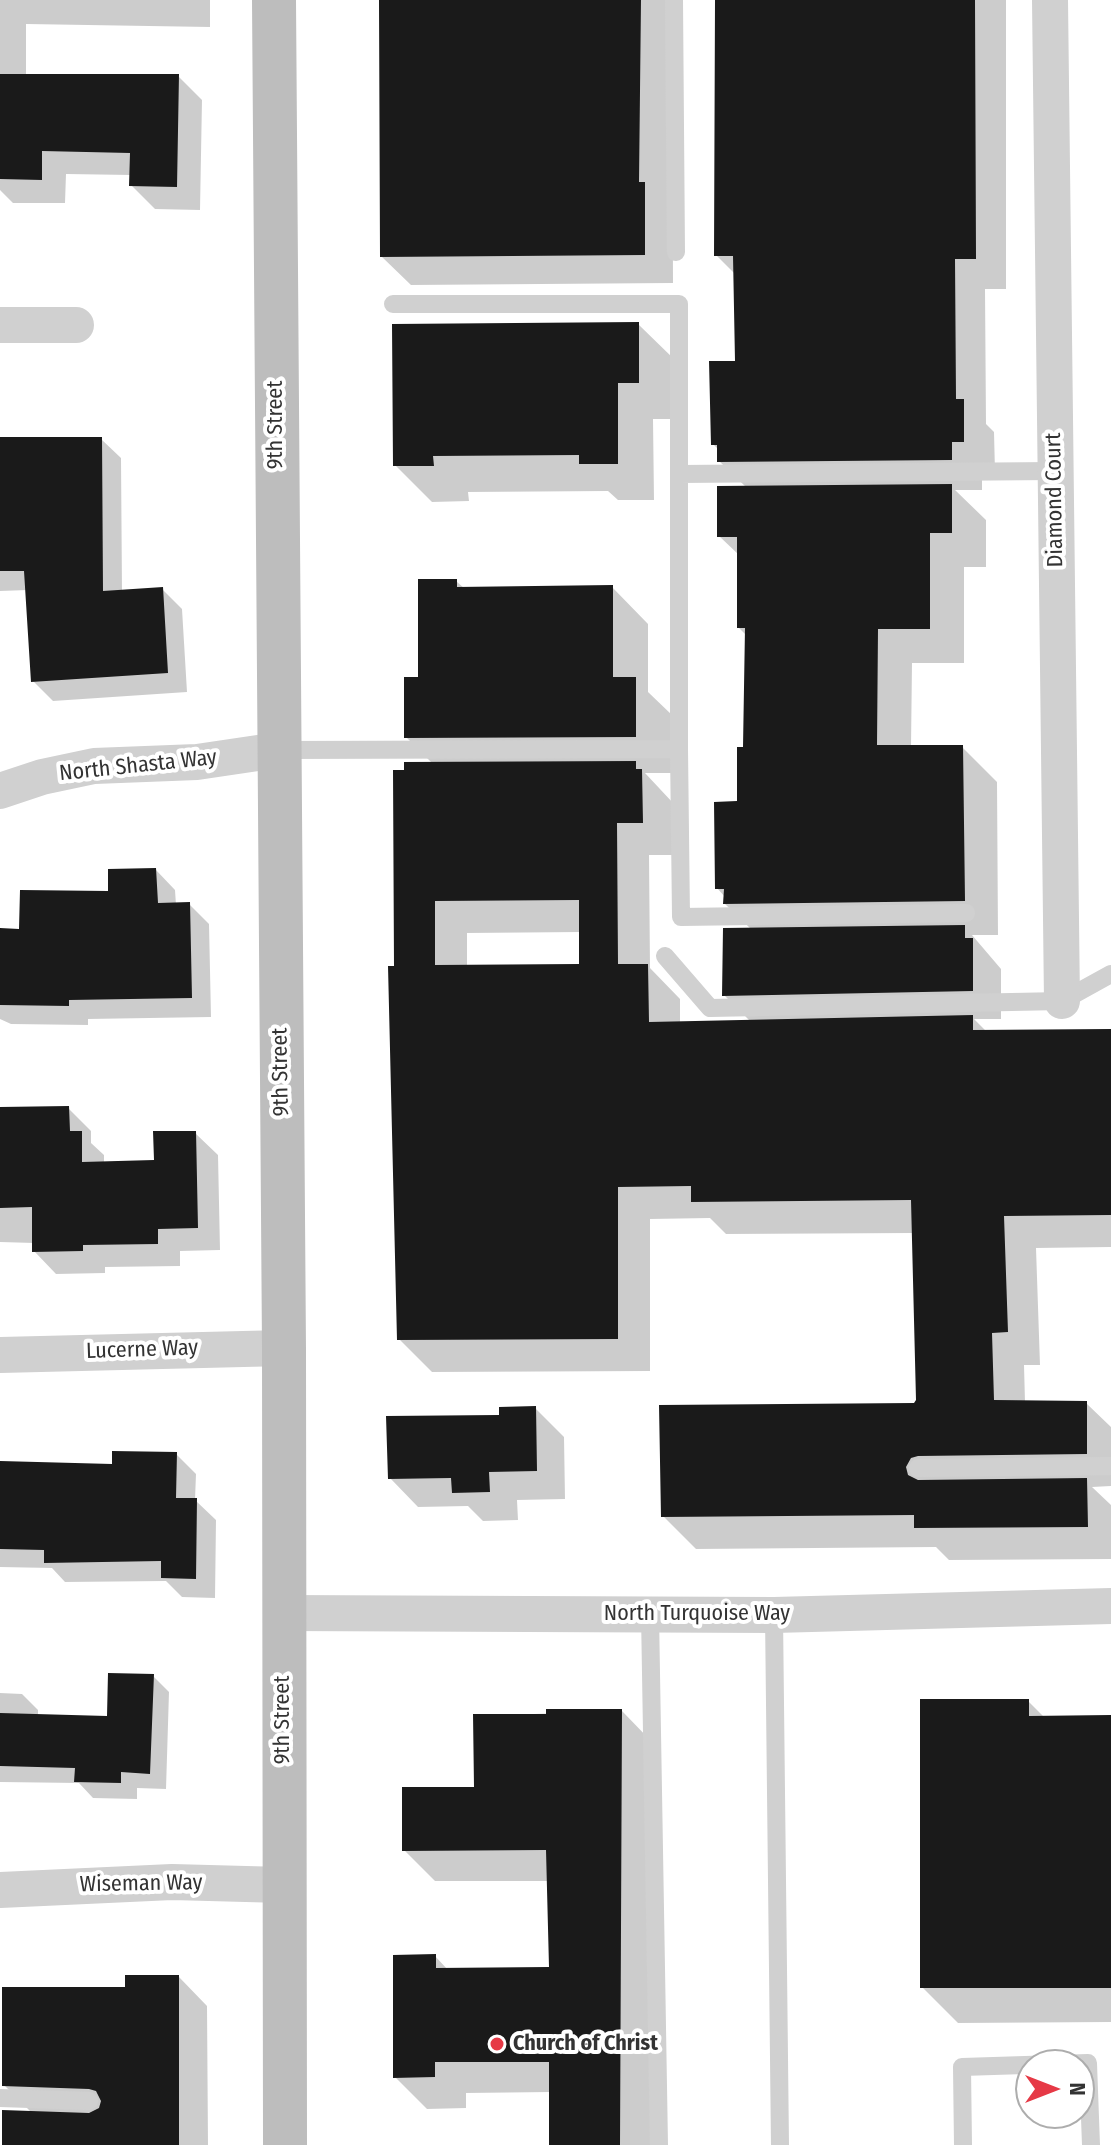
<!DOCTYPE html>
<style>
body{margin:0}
#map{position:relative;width:1111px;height:2145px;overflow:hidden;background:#fff;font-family:"Fira Sans Condensed",sans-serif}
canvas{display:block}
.north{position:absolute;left:1015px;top:2049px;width:80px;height:80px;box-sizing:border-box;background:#fff;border:2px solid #adadad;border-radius:50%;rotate:90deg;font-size:22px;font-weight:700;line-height:32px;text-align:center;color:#333}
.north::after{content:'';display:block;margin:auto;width:28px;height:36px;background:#e63946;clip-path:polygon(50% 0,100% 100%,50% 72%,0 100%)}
</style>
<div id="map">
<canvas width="1111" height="2145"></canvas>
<div class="north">N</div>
</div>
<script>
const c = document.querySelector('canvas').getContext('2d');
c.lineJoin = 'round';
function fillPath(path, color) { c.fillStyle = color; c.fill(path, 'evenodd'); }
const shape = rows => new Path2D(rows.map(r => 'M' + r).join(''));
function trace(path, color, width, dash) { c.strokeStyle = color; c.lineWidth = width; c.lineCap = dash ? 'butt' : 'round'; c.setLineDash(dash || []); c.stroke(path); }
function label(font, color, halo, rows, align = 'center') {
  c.font = font + ' "Fira Sans Condensed",sans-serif'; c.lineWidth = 8; c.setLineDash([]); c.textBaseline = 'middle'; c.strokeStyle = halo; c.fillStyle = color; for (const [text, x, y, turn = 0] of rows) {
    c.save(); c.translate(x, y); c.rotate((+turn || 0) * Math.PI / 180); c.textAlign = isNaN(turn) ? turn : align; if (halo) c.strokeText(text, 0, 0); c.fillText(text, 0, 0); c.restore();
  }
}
fillPath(shape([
 [0,0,210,0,210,27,26,24,26,76,178,76,202,100,200,210,155,209,131,185,131,175,66,174,65,203,13,203,0,190],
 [380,0,672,0,673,283,411,285,382,257],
 [715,0,1006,0,1006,289,985,289,986,424,994,432,995,472,982,473,982,490,955,490,986,520,986,567,964,567,964,663,912,663,911,747,962,747,997,782,998,935,972,935,1001,969,1001,1019,974,1019,987,1032,1111,1031,1111,1247,1036,1248,1040,1365,1024,1365,1025,1402,1086,1403,1111,1427,1111,1486,1092,1487,1111,1505,1111,1559,949,1560,936,1547,696,1549,663,1516,914,1405,918,1400,914,1233,726,1234,710,1218,650,1219,650,1371,432,1372,399,1339,396,968,433,764,406,737,420,679,456,581,465,589,612,587,648,624,648,692,672,715,672,773,645,773,674,804,675,855,649,855,650,968,680,999,680,1023,751,1022,724,995,752,930,725,904,725,897,717,888,739,803,745,749,747,636,739,628,739,555,719,536,746,487,719,461,719,450,713,444,737,363,735,274,716,255],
 [581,932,581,966,467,967,467,933],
 [638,324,675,360,675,419,653,419,654,500,618,500,608,491,468,492,469,501,432,502,395,465],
 [0,439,101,439,121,458,122,592,162,589,182,609,187,692,53,701,33,681,28,590,0,591],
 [156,870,175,890,176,905,189,904,209,924,211,1017,88,1019,88,1025,11,1024,0,1019,0,930,21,931],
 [68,1108,91,1131,91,1143,104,1155,104,1164,156,1162,195,1133,218,1155,220,1250,180,1251,180,1266,105,1267,105,1273,56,1274,34,1251,34,1243,0,1242,0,1109],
 [535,1408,564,1437,565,1499,517,1500,518,1520,483,1521,468,1506,418,1507,390,1478,501,1417],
 [176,1454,196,1474,195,1500,216,1520,215,1598,182,1597,166,1581,65,1582,52,1568,0,1567,0,1463,114,1466],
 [153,1676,169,1692,166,1789,137,1788,137,1799,93,1798,79,1783,0,1782,0,1693,22,1694,38,1710,38,1716,109,1718],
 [1028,1701,1045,1718,1111,1717,1111,2022,958,2023,922,1987],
 [622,1711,653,1743,651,2145,551,2145,551,2092,466,2093,466,2108,427,2109,395,2077,435,1956,448,1970,551,1969,549,1881,435,1881,404,1850,476,1789,475,1716],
 [179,1977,207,2006,208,2145,4,2145,32,2113,4,2085,127,1989]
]), '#0003');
fillPath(shape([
 [379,0,641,0,639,182,645,182,645,255,380,257],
 [715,0,975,0,976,259,955,259,956,399,964,399,964,442,952,442,952,460,717,462,717,445,711,445,709,361,735,361,733,256,714,256],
 [0,74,179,74,177,187,129,186,130,153,42,151,42,180,0,179],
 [639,322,639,383,618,383,618,464,579,464,579,455,433,456,434,466,393,466,392,324],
 [0,437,102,437,103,591,163,587,168,673,31,682,24,571,0,571],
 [952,484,952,533,930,533,930,629,878,629,877,745,963,745,965,901,723,904,724,889,715,889,714,802,737,801,737,747,743,747,745,628,737,628,737,537,717,537,717,486],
 [418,579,457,579,457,587,613,585,613,677,636,677,636,737,404,738,404,677,418,677],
 [636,761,636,769,642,769,643,823,617,823,618,964,648,964,649,1022,973,1015,973,1030,1111,1029,1111,1215,1004,1216,1008,1332,992,1333,994,1400,1087,1401,1087,1454,918,1456,911,1458,906,1467,908,1475,918,1480,1087,1478,1088,1527,914,1528,914,1515,661,1517,659,1405,914,1403,916,1400,911,1200,691,1202,691,1186,618,1187,618,1339,397,1340,388,966,394,966,393,770,404,770,404,762],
 [579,900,579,964,435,965,435,901],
 [156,868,158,903,190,902,192,998,69,1000,69,1006,0,1005,0,928,19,929,20,890,108,891,108,869],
 [965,925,965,938,973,938,973,991,722,996,723,928],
 [69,1106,70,1131,82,1131,82,1162,154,1160,153,1131,196,1131,198,1228,158,1229,158,1244,83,1245,83,1251,32,1252,32,1207,0,1208,0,1107],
 [536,1406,537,1471,489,1472,490,1492,452,1493,451,1478,388,1479,386,1416,499,1415,499,1407],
 [112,1451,177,1452,176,1498,197,1498,196,1579,161,1578,161,1561,44,1563,44,1550,0,1549,0,1461,112,1464],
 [108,1673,154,1674,150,1774,121,1772,121,1783,74,1782,75,1768,0,1766,0,1713,107,1716],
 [920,1699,1029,1699,1029,1716,1111,1715,1111,1988,920,1988],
 [546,1709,622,1709,620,2145,549,2145,549,2062,435,2062,435,2077,393,2078,393,1955,436,1954,436,1968,549,1967,546,1850,402,1851,402,1787,474,1787,473,1714,546,1714],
 [125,1975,179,1975,179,2145,2,2145,2,2110,89,2113,99,2108,101,2101,96,2091,89,2089,2,2086,2,1987,125,1987]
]), '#1a1a1a');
trace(shape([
 [674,0,676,252],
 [393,304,679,304,679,749],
 [679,474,1055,471],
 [278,750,679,749,681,917,966,913],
 [665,956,710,1008,1062,1001,1111,974],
 [918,1468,1111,1466],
 [650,1614,659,2145],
 [774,1615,780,2145],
 [0,2098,89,2101],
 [963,2145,962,2067,1088,2063,1091,2145]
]), '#d0d0d0', 18);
trace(shape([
 [1050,0,1062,1001],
 [0,325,76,325],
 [0,791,42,777,94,766,197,762,278,750],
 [0,1355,284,1348],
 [282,1613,774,1615,1111,1606],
 [0,1890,172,1882,283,1885]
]), '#d0d0d0', 36);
trace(shape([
 [274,0,284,1348,285,2145]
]), '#bdbdbd', 44);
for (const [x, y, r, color] of [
 [497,2044,8,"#e63946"]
]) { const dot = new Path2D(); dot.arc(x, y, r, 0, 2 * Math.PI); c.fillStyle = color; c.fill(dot); trace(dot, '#fff', 3); }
label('22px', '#333', '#fff', [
 ["9th Street",276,425,-90],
 ["Diamond Court",1055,500,-91],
 ["North Shasta Way",138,766,-6],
 ["9th Street",281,1072,-91],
 ["Lucerne Way",142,1350,-2],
 ["North Turquoise Way",697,1614],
 ["9th Street",283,1720,-90],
 ["Wiseman Way",141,1884,-1]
]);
label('bold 22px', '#333', '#fff', [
 ["Church of Christ",513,2044]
], 'left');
</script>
